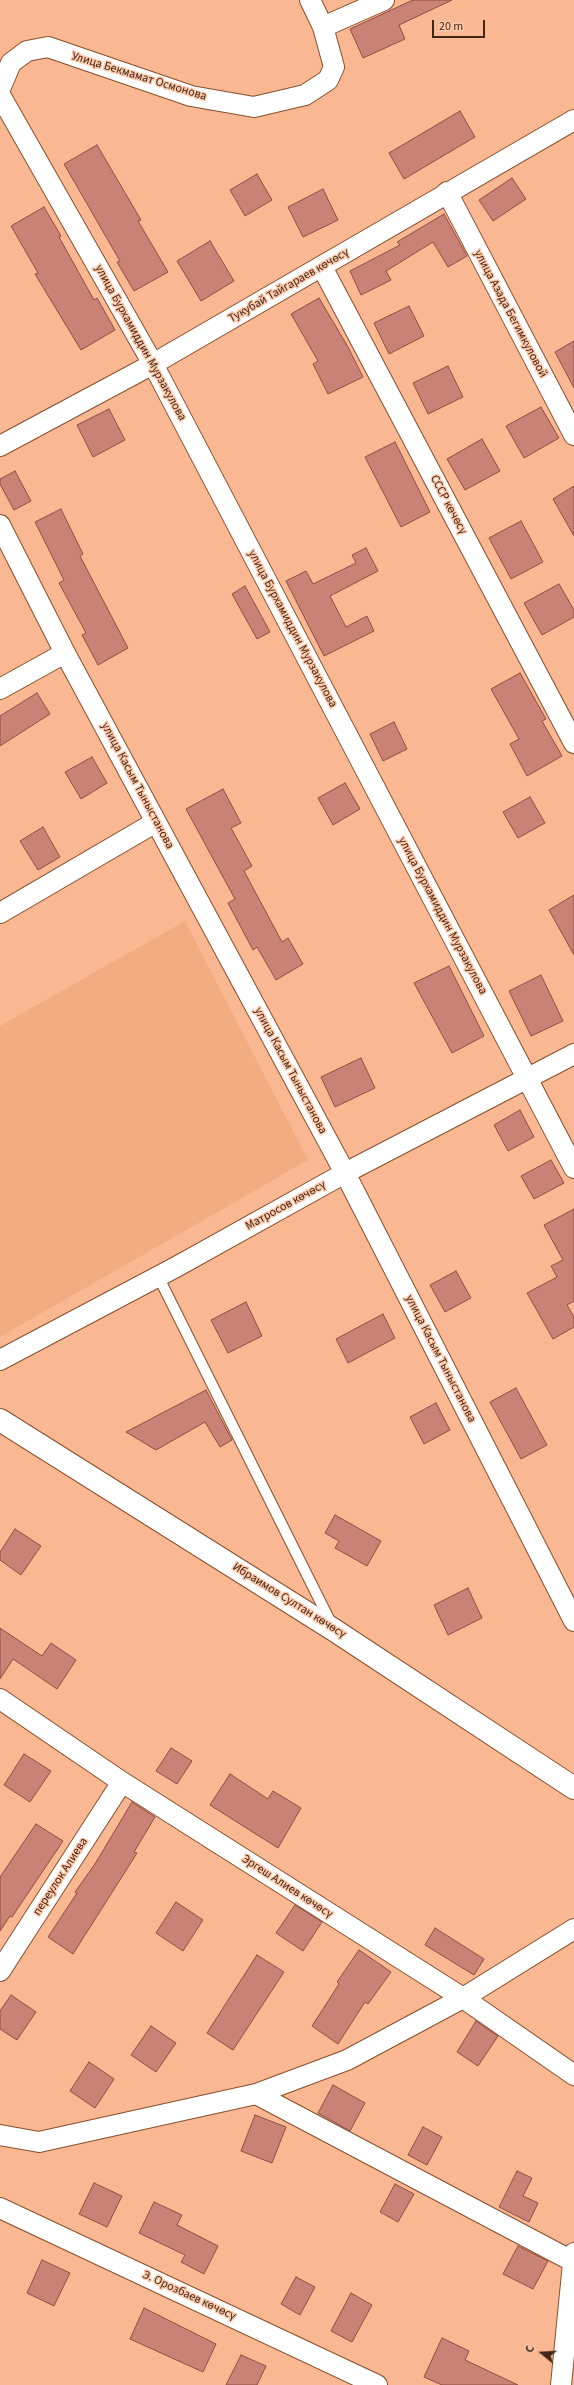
<!DOCTYPE html>
<meta charset="utf-8">
<style>
body{margin:0}
#map{position:relative;width:574px;height:2385px;overflow:hidden;background:#f9b892;font-family:"Source Sans 3",sans-serif}
canvas{display:block}
.north{position:absolute;left:522px;top:2333px;width:40px;height:40px;-webkit-text-stroke:3px #fec8aa;paint-order:stroke;rotate:288deg;font-size:11px;font-weight:700;line-height:16px;text-align:center;color:#3f2617}
.north::after{content:'';display:block;margin:auto;width:14px;height:18px;background:#3f2617;clip-path:polygon(50% 0,100% 100%,50% 72%,0 100%)}
.scale{position:absolute;left:432px;top:20px;width:53px;height:18px;box-sizing:border-box;border:2px solid #3f2617;border-top:0;padding-left:5px;font-size:12px;line-height:14px;white-space:nowrap;color:#3f2617;-webkit-text-stroke:3px #fec8aa;paint-order:stroke}
</style>
<div id="map">
<canvas width="574" height="2385"></canvas>
<div class="north">С</div>
<div class="scale">20 m</div>
</div>
<script>
const c = document.querySelector('canvas').getContext('2d');
c.lineJoin = 'round';
function fillPath(path, color) { c.fillStyle = color; c.fill(path, 'evenodd'); }
const shape = rows => new Path2D(rows.map(r => 'M' + r).join(''));
function trace(path, color, width, dash) { c.strokeStyle = color; c.lineWidth = width; c.lineCap = dash ? 'butt' : 'round'; c.setLineDash(dash || []); c.stroke(path); }
function label(font, color, halo, rows, align = 'center') {
  c.font = font + ' "Source Sans 3",sans-serif'; c.lineWidth = 3; c.setLineDash([]); c.textBaseline = 'middle'; c.strokeStyle = halo; c.fillStyle = color; for (const [text, x, y, turn = 0] of rows) {
    c.save(); c.translate(x, y); c.rotate((+turn || 0) * Math.PI / 180); c.textAlign = isNaN(turn) ? turn : align; if (halo) c.strokeText(text, 0, 0); c.fillText(text, 0, 0); c.restore();
  }
}
fillPath(shape([
 [185,921,308,1160,0,1337,0,1026]
]), '#f3ab81');
const building = shape([
 [413,0,452,0,399,25,405,39,363,58,350,29,413,0],
 [460,111,475,137,404,179,389,153,460,111],
 [97,145,141,220,138,221,168,272,134,291,117,262,120,261,64,164,97,145],
 [257,174,272,200,245,216,230,190,257,174],
 [512,178,526,199,493,221,479,200,512,178],
 [323,189,338,220,303,237,288,207,323,189],
 [44,207,61,236,59,237,94,300,97,298,115,330,81,350,35,274,38,273,11,226,44,207],
 [444,214,467,256,448,267,433,242,386,271,391,280,361,295,350,271,400,245,397,242,444,214],
 [210,241,234,281,201,301,177,261,210,241],
 [319,298,348,347,363,377,328,394,313,364,318,361,291,314,319,298],
 [409,306,424,336,389,354,374,323,409,306],
 [574,341,574,388,555,352,574,341],
 [448,366,463,397,428,414,413,383,448,366],
 [541,407,559,438,524,458,506,426,541,407],
 [109,409,125,440,93,457,77,425,109,409],
 [482,439,500,471,465,490,447,459,482,439],
 [395,442,430,512,401,527,365,457,395,442],
 [15,471,31,501,14,510,0,484,0,479,15,471],
 [574,486,574,536,553,499,574,486],
 [61,509,83,554,80,556,128,648,98,665,82,635,86,633,59,583,64,580,35,522,61,509],
 [521,521,543,562,511,579,489,538,521,521],
 [366,548,378,571,330,596,346,627,367,616,374,631,324,656,286,581,306,571,313,584,356,563,352,555,366,548],
 [559,584,574,610,574,617,542,635,524,603,559,584],
 [245,586,270,632,257,639,232,594,245,586],
 [520,673,546,719,542,721,562,756,527,776,510,744,519,739,491,689,520,673],
 [37,693,50,714,0,746,0,716,37,693],
 [394,722,407,749,383,761,370,734,394,722],
 [92,757,107,783,81,799,65,772,92,757],
 [345,783,360,809,333,825,318,798,345,783],
 [223,789,241,823,231,828,252,866,244,871,282,942,288,938,303,964,276,980,257,947,253,950,228,903,235,899,186,809,223,789],
 [530,797,545,823,518,838,503,812,530,797],
 [43,827,60,857,38,870,20,841,43,827],
 [574,895,574,955,549,910,574,895],
 [449,966,484,1036,452,1053,414,983,449,966],
 [541,975,563,1021,531,1036,509,991,541,975],
 [361,1058,375,1088,335,1107,321,1077,361,1058],
 [520,1110,534,1137,508,1151,494,1125,520,1110],
 [551,1160,564,1183,534,1199,521,1176,551,1160],
 [574,1209,574,1301,567,1305,574,1317,574,1327,553,1339,527,1293,557,1277,551,1266,563,1260,544,1225,574,1209],
 [456,1271,471,1298,445,1312,430,1285,456,1271],
 [246,1302,262,1336,228,1353,211,1320,246,1302],
 [383,1314,395,1338,348,1363,336,1339,383,1314],
 [516,1388,547,1445,521,1459,490,1402,516,1388],
 [206,1390,232,1440,220,1447,205,1422,156,1450,126,1432,206,1390],
 [436,1403,450,1430,424,1444,410,1417,436,1403],
 [335,1515,381,1541,367,1566,335,1548,339,1541,325,1533,335,1515],
 [15,1529,41,1546,21,1575,0,1560,0,1552,15,1529],
 [468,1588,482,1618,448,1635,434,1605,468,1588],
 [0,1628,42,1656,51,1643,76,1660,57,1689,13,1659,0,1679,0,1628],
 [171,1748,192,1761,177,1784,156,1771,171,1748],
 [24,1754,51,1771,30,1802,4,1785,24,1754],
 [230,1774,268,1799,273,1791,301,1808,278,1848,210,1805,230,1774],
 [132,1802,155,1817,134,1852,137,1853,73,1954,48,1937,77,1893,75,1892,95,1864,132,1802],
 [36,1824,63,1841,12,1917,10,1916,0,1931,0,1877,36,1824],
 [176,1902,203,1920,183,1951,156,1933,176,1902],
 [295,1905,322,1922,303,1951,276,1933,295,1905],
 [435,1928,484,1959,474,1975,425,1945,435,1928],
 [359,1950,391,1972,368,2004,365,2002,338,2044,312,2026,339,1984,337,1982,359,1950],
 [257,1955,284,1972,233,2050,207,2033,257,1955],
 [11,1995,36,2012,17,2040,0,2029,0,2011,11,1995],
 [476,2021,498,2036,478,2066,457,2052,476,2021],
 [151,2026,176,2043,156,2072,131,2055,151,2026],
 [89,2062,114,2079,95,2108,70,2091,89,2062],
 [333,2085,365,2103,350,2131,318,2113,333,2085],
 [255,2115,286,2127,272,2163,241,2151,255,2115],
 [423,2127,442,2137,427,2165,408,2155,423,2127],
 [517,2171,532,2178,523,2196,538,2203,529,2222,499,2207,517,2171],
 [94,2183,122,2196,107,2227,79,2214,94,2183],
 [395,2184,414,2194,398,2222,380,2212,395,2184],
 [154,2202,182,2215,177,2225,218,2246,204,2274,181,2262,185,2255,139,2233,154,2202],
 [518,2246,548,2261,533,2289,503,2274,518,2246],
 [42,2260,70,2273,54,2306,27,2293,42,2260],
 [296,2277,315,2287,300,2315,281,2304,296,2277],
 [351,2293,372,2305,352,2342,331,2331,351,2293],
 [144,2308,216,2344,203,2372,130,2339,144,2308],
 [442,2338,469,2351,465,2360,518,2385,442,2385,424,2377,442,2338],
 [241,2355,266,2366,257,2385,226,2385,241,2355]
]);
fillPath(building, '#c98275');
trace(building, '#8f4d42', 1);
const lane = shape([
 [158,1276,331,1623]
]);
const street = shape([
 [323,27,384,0],
 [0,89,11,63,27,51,48,47,191,96,254,107,305,95,328,80,334,67,323,27,310,0],
 [0,95,153,364,574,1168],
 [447,192,574,435],
 [322,267,574,743],
 [0,446,153,364,574,120],
 [0,525,65,653,345,1173,574,1621],
 [0,689,65,653],
 [0,913,156,822],
 [0,1360,176,1267,345,1173,574,1054],
 [0,1699,122,1782,463,1998,574,2075],
 [0,1971,122,1782],
 [256,2094,574,2262],
 [0,2135,39,2142,256,2094,347,2060,463,1998,574,1929],
 [0,2208,377,2385],
 [561,2385,574,2253]
]);
const secondary = shape([
 [0,1420,334,1630,574,1788]
]);
trace(lane, '#884f2c', 12);
trace(street, '#884f2c', 22);
trace(secondary, '#884f2c', 24);
trace(lane, '#fff', 10);
trace(street, '#fff', 20);
trace(secondary, '#fff', 22);
label('12px', '#3f2617', '#fec8aa', [
 ["Улица Бекмамат Осмонова",139,77,17],
 ["Тукубай Тайгараев көчөсү",289,286,-30],
 ["улица Азада Бегимкуловой",510,314,62],
 ["улица Бурхамиддин Мурзакулова",140,343,61],
 ["СССР көчөсү",448,505,62],
 ["улица Бурхамиддин Мурзакулова",292,629,62],
 ["улица Касым Тыныстанова",137,786,62],
 ["улица Бурхамиддин Мурзакулова",442,916,62],
 ["улица Касым Тыныстанова",290,1071,62],
 ["Матросов көчөсү",286,1206,-29],
 ["улица Касым Тыныстанова",440,1359,63],
 ["Ибраимов Султан көчөсү",289,1601,32],
 ["переулок Алиева",61,1877,-57],
 ["Эргеш Алиев көчөсү",287,1887,33],
 ["Э. Орозбаев көчөсү",189,2296,25]
]);
</script>
